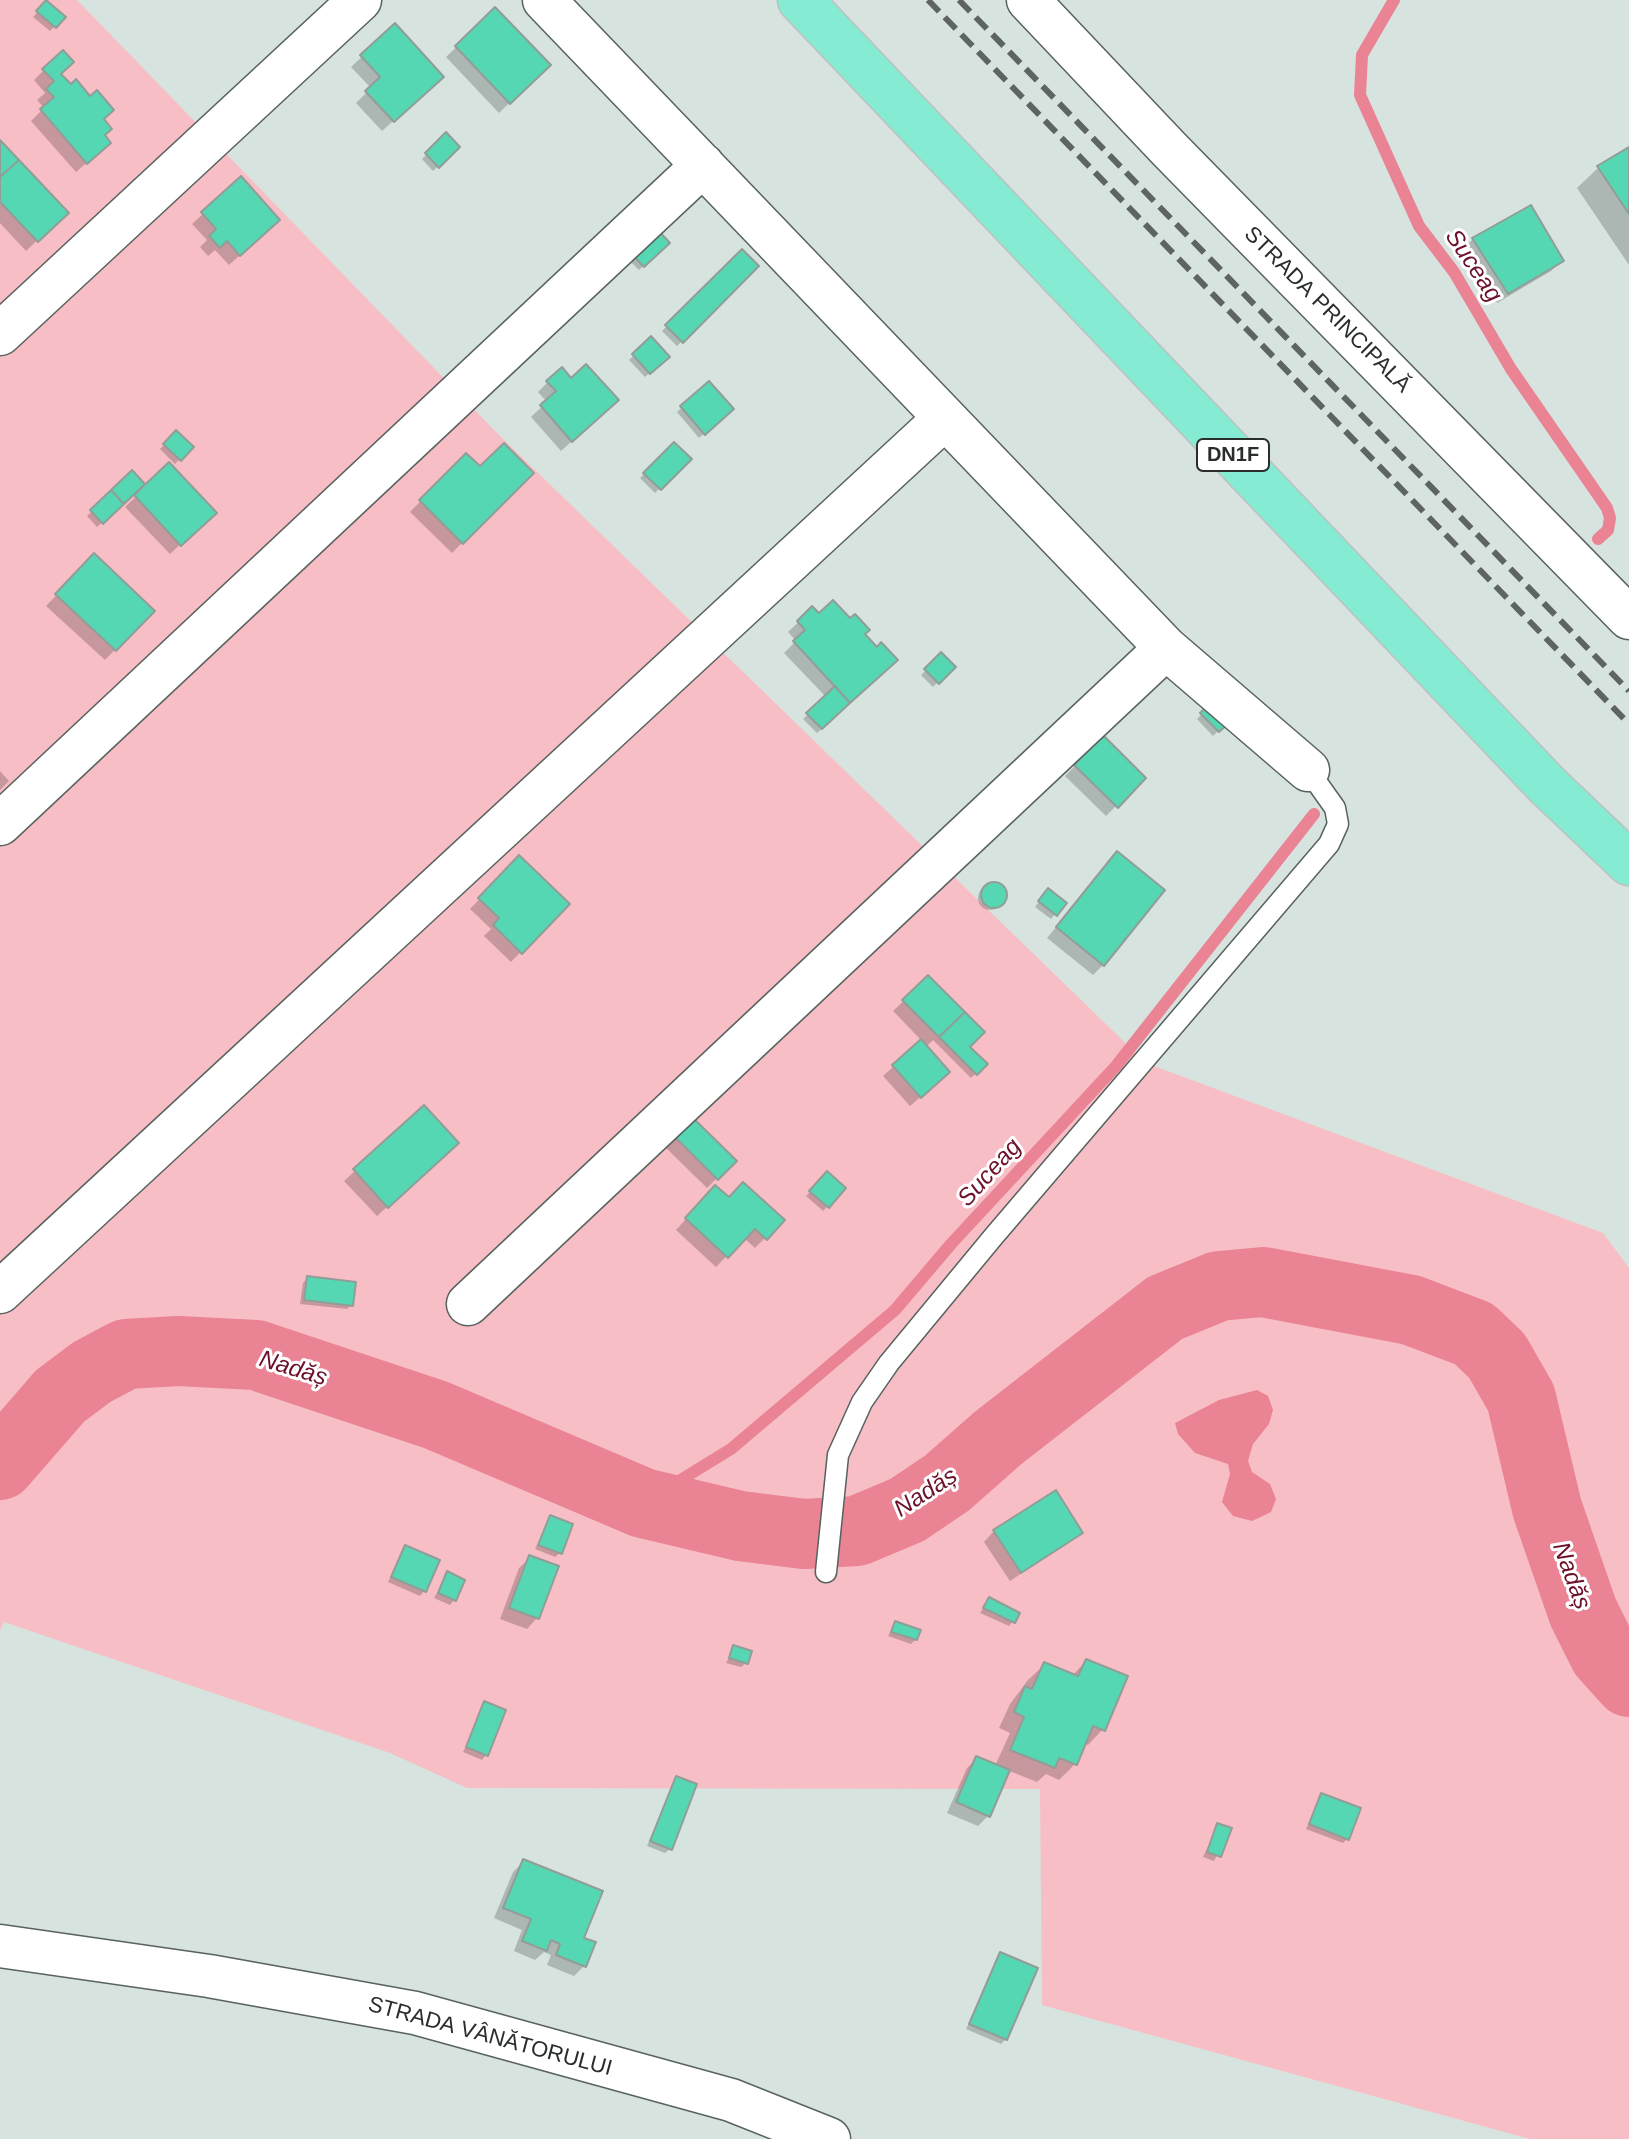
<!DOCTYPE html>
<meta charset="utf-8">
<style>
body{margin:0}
canvas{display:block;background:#d7e3de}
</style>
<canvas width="1629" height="2139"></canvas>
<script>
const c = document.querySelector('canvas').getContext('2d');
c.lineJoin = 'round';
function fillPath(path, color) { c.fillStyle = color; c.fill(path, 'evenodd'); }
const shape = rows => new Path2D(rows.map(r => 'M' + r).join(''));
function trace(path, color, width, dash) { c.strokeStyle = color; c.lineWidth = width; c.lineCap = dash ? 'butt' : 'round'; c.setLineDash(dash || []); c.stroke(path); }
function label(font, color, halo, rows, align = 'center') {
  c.font = font + ' Helvetica,sans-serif'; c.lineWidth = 6; c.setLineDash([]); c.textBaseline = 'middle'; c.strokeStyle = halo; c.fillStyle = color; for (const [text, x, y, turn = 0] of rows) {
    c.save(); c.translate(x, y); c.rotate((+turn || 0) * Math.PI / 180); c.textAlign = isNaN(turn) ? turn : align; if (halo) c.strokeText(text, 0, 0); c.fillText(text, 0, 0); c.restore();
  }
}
fillPath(shape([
 [0,0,77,0,498,434,1146,1063,1603,1233,1629,1268,1629,2139,1530,2139,1042,2005,1040,1789,467,1788,390,1753,4,1622,0,1630]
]), '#f8bec5');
fillPath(shape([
 [1257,1390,1268,1396,1273,1410,1269,1424,1253,1444,1248,1461,1252,1472,1270,1484,1276,1499,1271,1512,1252,1521,1233,1516,1222,1502,1230,1474,1228,1464,1195,1453,1178,1434,1175,1423,1219,1400]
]), '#ea8393');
fillPath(shape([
 [47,2,64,17,50,31,33,17],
 [495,10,548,65,499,113,446,57],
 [395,26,431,87,382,131,356,103,371,88,351,67],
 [44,70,59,74,102,119,98,153,76,172,31,121,44,108,37,100,45,93,34,80],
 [446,135,458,146,433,171,422,159],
 [0,142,66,213,26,251,0,223],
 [1629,150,1629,265,1577,188,1598,168],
 [241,179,267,230,229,265,215,250,208,256,200,247,207,240,192,224],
 [1473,239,1561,261,1551,271,1497,303,1463,249],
 [667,243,639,270,627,258],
 [742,252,756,266,677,346,662,331],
 [651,339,667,357,645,377,629,360],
 [548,382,606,410,561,451,531,417,547,402,538,392],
 [709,384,731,409,699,438,677,412],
 [176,433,191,447,175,464,160,449],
 [674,445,689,459,655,493,640,478],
 [466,455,480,469,531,473,452,553,410,512],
 [169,465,214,513,170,554,125,507],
 [132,473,142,484,97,527,87,516],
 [94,556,152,611,105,660,46,606],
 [812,609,819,616,862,634,885,670,817,733,803,719,826,697,784,653,796,641,788,632],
 [941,655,953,667,933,687,921,675],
 [1211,705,1227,722,1213,736,1197,719],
 [1103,738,1144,778,1106,816,1065,776],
 [0,771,9,781,0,790],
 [1117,854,1103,965,1093,975,1047,938],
 [519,858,567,904,511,962,484,936,491,929,470,909],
 '978 898a12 12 0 1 1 24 0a12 12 0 1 1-24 0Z',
 [1044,895,1055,914,1051,919,1035,907],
 [928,978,967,1047,985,1064,971,1078,933,1040,926,1047,938,1082,910,1106,883,1076,922,1041,893,1011],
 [424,1107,446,1153,377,1216,344,1181],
 [690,1118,734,1161,707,1188,663,1145],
 [827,1174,843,1189,823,1211,806,1196],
 [705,1198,728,1200,782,1221,755,1248,744,1238,716,1267,676,1230],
 [307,1278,351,1305,347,1309,300,1304,303,1283],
 [550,1518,560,1553,555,1557,535,1549],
 [994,1531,1081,1533,1010,1581,984,1542],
 [405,1547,424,1591,420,1596,388,1582],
 [530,1558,556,1567,537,1618,527,1629,500,1619,519,1568],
 [448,1574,454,1600,450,1605,434,1598],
 [989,1600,1013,1621,1009,1626,980,1613],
 [895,1623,916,1639,911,1644,888,1636],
 [734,1647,746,1663,741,1667,726,1663],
 [1086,1661,1103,1729,1088,1745,1084,1743,1075,1764,1059,1780,1046,1774,1037,1782,1007,1770,988,1816,978,1826,947,1813,967,1768,977,1758,995,1766,1010,1733,999,1728,1010,1704,1028,1680,1044,1665,1072,1676],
 [484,1704,486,1755,482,1760,463,1752],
 [676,1778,670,1849,665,1853,647,1846],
 [1321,1795,1347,1839,1343,1843,1306,1829],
 [1218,1825,1230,1830,1214,1861,1203,1857],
 [523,1862,582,1939,584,1966,574,1976,547,1965,551,1955,544,1952,535,1960,514,1951,522,1930,494,1918,513,1872],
 [1001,1955,1006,2039,1001,2044,966,2029]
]), '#0003');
trace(shape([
 [1394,0,1362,55,1360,95,1419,226,1454,272,1511,369,1607,508,1610,518,1608,530,1598,539],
 [643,1503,731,1449,895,1310,951,1244,1116,1066,1314,814]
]), '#ea8393', 12);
trace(shape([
 [0,1465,60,1396,92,1372,126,1354,178,1351,256,1355,436,1415,643,1503,740,1526,804,1534,857,1531,907,1510,947,1483,998,1438,1165,1308,1219,1286,1263,1282,1411,1310,1474,1334,1497,1356,1521,1398,1547,1508,1583,1612,1604,1654,1629,1682]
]), '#ea8393', 70);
const building = shape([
 [46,0,66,17,56,28,36,11,46,0],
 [495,7,551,65,510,104,455,46,495,7],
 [395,23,444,77,394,122,365,91,380,77,360,55,395,23],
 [63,50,74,62,61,74,71,84,76,79,90,96,97,90,114,110,104,119,112,129,105,135,111,143,87,164,40,109,54,97,46,89,54,81,42,69,63,50],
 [446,132,460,147,439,168,425,153,446,132],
 [0,140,19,160,0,177,0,140],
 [1629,147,1629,214,1597,166,1629,147],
 [19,160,69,213,38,242,0,202,0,177,19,160],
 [241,176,280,220,240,256,227,241,220,248,209,236,216,229,201,212,241,176],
 [1531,205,1564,261,1508,294,1472,238,1531,205],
 [656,228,670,243,644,267,630,252,656,228],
 [742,249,759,266,683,343,665,325,742,249],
 [651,336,670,357,650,374,632,354,651,336],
 [586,364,619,400,572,442,540,405,556,391,546,381,562,367,571,378,586,364],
 [709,381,734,409,705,435,680,406,709,381],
 [176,430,194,447,181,461,163,444,176,430],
 [674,442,692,459,661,490,643,473,674,442],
 [504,443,534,473,463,544,419,500,466,453,480,466,504,443],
 [169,462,217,513,181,546,134,495,169,462],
 [132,470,145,484,124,504,111,490,132,470],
 [111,490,124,504,103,524,90,510,111,490],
 [94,553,155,611,116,651,55,594,94,553],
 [833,600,850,618,855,614,870,630,865,634,877,647,881,642,898,660,850,703,793,641,805,630,797,621,812,606,819,613,833,600],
 [941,652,956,667,939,684,924,669,941,652],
 [835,686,850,703,822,729,806,713,835,686],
 [1211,702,1230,722,1219,732,1200,713,1211,702],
 [1103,735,1146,778,1118,808,1074,765,1103,735],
 [1117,851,1165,890,1104,966,1056,927,1117,851],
 [519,855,570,904,522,954,493,925,499,918,478,898,519,855],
 '981 895a13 13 0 1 1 26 0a13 13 0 1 1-26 0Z',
 [1048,888,1067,903,1057,916,1038,901,1048,888],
 [928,975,965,1012,939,1037,902,1000,928,975],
 [965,1012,985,1032,970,1047,988,1064,977,1075,939,1037,965,1012],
 [921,1039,950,1072,921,1098,892,1065,921,1039],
 [424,1105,459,1143,388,1208,353,1169,424,1105],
 [690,1115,737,1161,718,1180,672,1134,690,1115],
 [827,1171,846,1188,829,1208,809,1191,827,1171],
 [743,1182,785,1220,767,1240,755,1229,728,1258,685,1218,715,1185,729,1197,743,1182],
 [307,1276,356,1282,353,1306,304,1300,307,1276],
 [1056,1490,1083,1533,1021,1573,993,1530,1056,1490],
 [550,1515,573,1524,562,1554,538,1545,550,1515],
 [405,1545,440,1560,426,1592,391,1577,405,1545],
 [529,1555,559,1566,539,1619,509,1608,529,1555],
 [447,1571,465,1580,456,1601,438,1593,447,1571],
 [989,1597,1020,1613,1015,1623,983,1608,989,1597],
 [895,1621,921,1630,917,1640,891,1632,895,1621],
 [733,1645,752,1651,748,1664,729,1658,733,1645],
 [1086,1659,1128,1676,1105,1731,1093,1726,1077,1765,1059,1758,1055,1768,1010,1750,1024,1717,1014,1712,1025,1686,1032,1689,1044,1662,1078,1676,1086,1659],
 [484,1701,506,1710,488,1756,466,1747,484,1701],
 [976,1756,1010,1770,990,1817,956,1802,976,1756],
 [676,1776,697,1784,672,1850,650,1841,676,1776],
 [1321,1793,1361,1808,1349,1840,1309,1824,1321,1793],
 [1217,1823,1232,1828,1221,1857,1207,1852,1217,1823],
 [523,1859,603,1891,584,1938,596,1942,586,1967,556,1955,560,1944,551,1940,547,1951,522,1941,531,1919,503,1908,523,1859],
 [1000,1952,1038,1968,1007,2040,969,2024,1000,1952]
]);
fillPath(building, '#54d7b2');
trace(building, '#929d98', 2);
const service = shape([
 [826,1572,838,1455,862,1402,889,1363,994,1236,1329,844,1338,824,1335,808,1308,770]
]);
const minor = shape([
 [544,0,1166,648,1308,770],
 [1028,0,1169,149,1629,618],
 [0,334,360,0],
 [0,824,703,165],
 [0,1292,945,418],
 [468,1304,1166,648],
 [0,1946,209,1976,415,2013,731,2100,829,2139]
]);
const primary = shape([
 [800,0,1547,785,1629,863]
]);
trace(service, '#58625e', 23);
trace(minor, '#58625e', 45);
trace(primary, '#bfc0c0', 47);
trace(service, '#fff', 20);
trace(minor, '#fff', 42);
trace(primary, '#85ebd2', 44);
trace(shape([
 [928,0,1629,724],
 [959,0,1629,691]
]), '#5d6461', 6, [16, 8]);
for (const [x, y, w] of [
 [1233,455,72]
]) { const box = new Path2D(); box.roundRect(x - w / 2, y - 16, w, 32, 6); c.fillStyle = '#fff'; c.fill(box); trace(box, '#292d2c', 2); }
label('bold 20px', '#292d2c', null, [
 ["DN1F",1233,455]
]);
label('22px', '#292d2c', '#fff', [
 ["STRADA PRINCIPALĂ",1327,310,45],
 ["STRADA VÂNĂTORULUI",490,2037,15]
]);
label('italic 24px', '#6c102b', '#fff', [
 ["Suceag",1473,266,56],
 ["Suceag",990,1173,-48],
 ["Nadăș",293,1369,17],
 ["Nadăș",926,1493,-33],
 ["Nadăș",1571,1576,70]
]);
</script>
